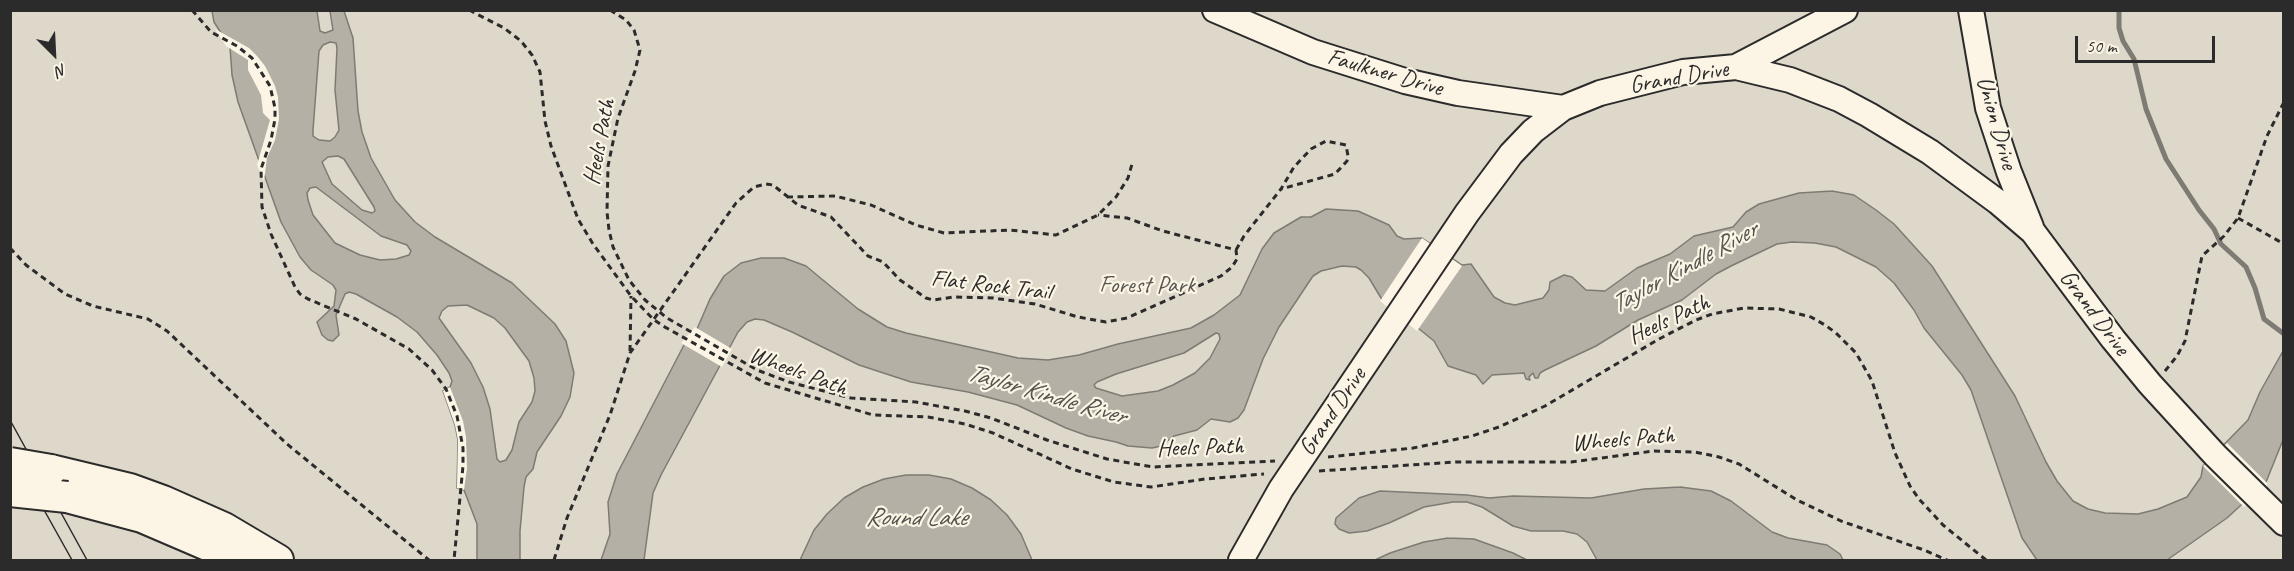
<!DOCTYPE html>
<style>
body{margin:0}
#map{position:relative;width:2294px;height:571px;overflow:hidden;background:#fcf5e5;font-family:Caveat,sans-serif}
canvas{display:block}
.frame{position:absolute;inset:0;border:12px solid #2b2b2b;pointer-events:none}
.north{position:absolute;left:24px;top:24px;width:60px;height:60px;-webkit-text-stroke:4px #fcf5e5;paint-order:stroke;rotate:156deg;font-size:16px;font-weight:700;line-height:24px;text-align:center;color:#2b2b2b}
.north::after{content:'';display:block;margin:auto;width:21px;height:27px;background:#2b2b2b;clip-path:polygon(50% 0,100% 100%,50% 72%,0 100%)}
.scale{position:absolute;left:2075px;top:36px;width:140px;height:27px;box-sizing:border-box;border:3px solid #2b2b2b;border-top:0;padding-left:8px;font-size:18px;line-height:21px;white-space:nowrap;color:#2b2b2b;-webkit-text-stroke:4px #fcf5e5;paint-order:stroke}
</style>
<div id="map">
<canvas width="2294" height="571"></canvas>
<div class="frame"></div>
<div class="north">N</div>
<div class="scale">50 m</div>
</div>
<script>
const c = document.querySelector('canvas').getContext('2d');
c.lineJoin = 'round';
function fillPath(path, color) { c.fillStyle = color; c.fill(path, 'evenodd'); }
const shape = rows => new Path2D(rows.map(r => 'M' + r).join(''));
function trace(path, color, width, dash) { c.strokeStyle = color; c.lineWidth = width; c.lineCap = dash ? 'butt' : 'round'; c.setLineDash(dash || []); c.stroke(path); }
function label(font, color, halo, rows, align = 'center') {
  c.font = font + ' Caveat,sans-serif'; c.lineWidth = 4.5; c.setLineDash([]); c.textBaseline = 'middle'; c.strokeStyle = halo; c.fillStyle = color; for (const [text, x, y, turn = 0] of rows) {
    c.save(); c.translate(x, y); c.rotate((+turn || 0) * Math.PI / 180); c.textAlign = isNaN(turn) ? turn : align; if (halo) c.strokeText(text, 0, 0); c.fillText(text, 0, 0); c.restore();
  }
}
fillPath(shape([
 [10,11,2283,11,2283,560,11,560]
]), '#ded8ca');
const water = shape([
 [212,11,317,11,320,31,325,33,333,30,330,11,344,11,353,38,358,111,362,132,371,158,395,200,415,222,435,237,512,283,555,324,566,341,574,373,570,397,561,416,537,452,533,469,526,477,524,487,520,531,520,560,477,560,477,524,464,490,457,488,458,440,455,425,443,391,450,387,452,381,449,373,437,355,417,332,397,317,356,294,349,292,345,294,336,315,339,335,333,341,328,340,322,335,317,322,334,306,336,290,333,285,311,270,300,257,281,222,238,102,232,75,230,47,214,22,212,11],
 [330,42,336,43,337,48,335,90,339,130,335,137,330,141,319,140,313,136,313,130,319,51,323,45,330,42],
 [338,156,344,159,374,207,375,211,372,213,362,210,332,184,322,162,328,157,338,156],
 [316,187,381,236,407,245,411,251,409,255,396,259,380,260,360,255,335,243,313,215,308,200,307,193,310,188,316,187],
 [467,305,494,318,505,328,529,361,534,378,535,391,532,402,519,422,512,450,506,460,500,462,497,459,490,409,483,387,471,363,439,318,442,311,448,306,467,305],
 [1832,191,1854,195,1876,210,1894,224,1932,266,2015,396,2046,462,2057,481,2073,501,2088,509,2105,513,2138,514,2158,509,2187,497,2201,477,2203,466,2248,420,2260,392,2283,351,2283,440,2266,482,2227,518,2167,560,2037,560,2022,538,1971,390,1962,375,1924,328,1914,310,1894,283,1876,267,1836,247,1815,243,1792,242,1777,244,1731,266,1716,274,1682,300,1638,320,1596,346,1545,370,1540,373,1538,378,1535,378,1533,373,1529,377,1530,380,1526,379,1524,373,1492,375,1483,384,1476,375,1448,366,1434,341,1381,298,1369,278,1361,270,1356,267,1342,266,1321,271,1313,276,1279,327,1263,359,1244,410,1238,418,1230,422,1211,419,1197,430,1174,436,1161,446,1152,448,1128,446,1116,442,1088,436,1066,428,1017,405,968,392,911,382,859,365,792,332,764,320,755,319,747,322,738,332,661,475,653,493,644,560,601,560,610,534,608,502,617,474,684,345,697,329,710,299,724,276,741,263,761,258,784,258,806,266,858,309,887,327,906,333,1018,358,1048,360,1079,355,1118,344,1191,328,1214,315,1240,295,1262,249,1274,233,1301,217,1311,217,1326,209,1358,211,1389,225,1397,236,1404,239,1422,238,1462,265,1471,264,1494,297,1505,303,1515,305,1543,298,1549,290,1550,282,1564,275,1572,277,1586,290,1605,291,1637,268,1670,254,1694,236,1733,227,1746,212,1759,204,1799,193,1832,191],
 [1216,333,1219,334,1220,339,1210,358,1195,373,1173,385,1158,391,1122,396,1096,388,1094,385,1097,382,1116,374,1184,353,1216,333],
 [906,475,929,475,951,479,972,488,991,500,1007,515,1021,534,1032,560,800,560,814,530,827,514,844,498,863,487,884,479,906,475],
 [1680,487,1711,491,1731,501,1772,532,1788,538,1827,545,1840,554,1843,560,1597,560,1587,542,1577,534,1563,531,1531,531,1513,526,1482,507,1467,502,1453,502,1424,507,1389,523,1367,531,1349,533,1339,529,1335,524,1336,518,1359,498,1380,491,1467,495,1489,498,1513,496,1591,498,1644,489,1680,487],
 [1448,538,1474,539,1513,553,1527,560,1375,560,1390,553,1424,542,1448,538]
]);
fillPath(water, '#b4b0a5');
trace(water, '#7d7b74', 1.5);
fillPath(shape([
 [215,29,249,48,257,56,265,66,275,86,278,97,279,119,275,140,267,158,264,181,257,165,270,120,263,113,261,95,248,70,248,60,226,46],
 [1422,238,1462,266,1417,331,1380,301],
 [695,327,732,349,722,367,681,343],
 [450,387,463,421,466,437,467,468,464,490,457,488,458,440,455,425,443,391],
 [2227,443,2268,484,2244,507,2203,466]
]), '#fcf5e5');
trace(shape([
 [2119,10,2119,28,2123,41,2134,59,2146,109,2166,159,2199,210,2214,229,2221,244,2246,267,2255,288,2264,319,2284,334]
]), '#7d7b74', 5);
const minor = shape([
 [1215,10,1313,52,1405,81,1458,93,1563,108],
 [1971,10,1988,108,2009,172,2031,227],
 [1736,67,1845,10],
 [1241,560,1281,489,1467,213,1511,154,1533,131,1563,108,1600,93,1683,72,1736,67,1790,80,1839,99,1869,115,1930,152,1998,202,2033,232,2113,339,2150,384,2215,455,2284,523]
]);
const major = shape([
 [51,470,130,489,163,501,224,528,278,560],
 [67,497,142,517,212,547,236,560]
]);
trace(minor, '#2b2b2b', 28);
trace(major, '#2b2b2b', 34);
trace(shape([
 [192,10,211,32,237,46,252,58,270,86,275,108,275,119,271,140,261,169,262,207,271,234,295,287,300,294,308,299,356,319,409,349,432,370,446,389,457,416,463,448,463,466,454,560],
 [469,10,504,28,521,41,532,55,540,72,545,121,551,146,578,219,593,244,631,296,653,319,663,326,765,383,873,415,928,417,965,424,993,433,1072,469,1114,482,1151,487,1205,479,1264,474],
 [610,10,626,20,634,30,640,50,635,71,618,118,608,166,607,212,609,230,613,247,629,280,645,300,667,318,757,370,789,382,851,398,916,402,965,411,991,418,1047,440,1107,459,1153,467,1275,461],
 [787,197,835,196,871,205,916,225,944,233,1010,230,1056,235,1098,215,1116,197,1128,178,1132,164],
 [2238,218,2284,244],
 [10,248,26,265,65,294,93,306,148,319,167,331,287,444,429,560],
 [1236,250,1244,236,1281,189,1294,167,1311,149,1326,141,1346,145,1348,156,1347,161,1335,174,1281,189],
 [630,351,631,296],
 [2165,371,2177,356,2185,341,2202,256,2224,236,2238,218,2267,136,2284,102],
 [1328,457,1413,448,1472,436,1499,427,1545,406,1659,339,1696,320,1712,314,1744,308,1779,309,1811,317,1825,325,1836,333,1856,353,1872,381,1895,453,1910,486,1919,499,1943,525,1986,560],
 [1319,471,1456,462,1571,462,1654,451,1695,452,1719,457,1739,464,1797,500,1841,521,1924,550,1947,560],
 [554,560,567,518,610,415,630,353,736,203,754,187,766,184,773,185,798,205,831,217,868,256,883,262,900,280,926,298,933,300,954,297,993,298,1035,304,1078,317,1106,322,1127,318,1221,276,1232,267,1237,259,1236,250,1163,231,1127,218,1098,215]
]), '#2b2b2b', 3, [6, 4.5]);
trace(minor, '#fcf5e5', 24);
trace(major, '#fcf5e5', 30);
trace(shape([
 [10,420,87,560],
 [10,449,72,560]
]), '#2b2b2b', 1.5);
const majorBridge = shape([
 [10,463,51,470],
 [10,491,67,497]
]);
trace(majorBridge, '#2b2b2b', 34, []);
trace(majorBridge, '#fcf5e5', 30);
label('24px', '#2b2b2b', '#fcf5e5', [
 ["Faulkner Drive",1385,73,16],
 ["Grand Drive",1679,78,-10],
 ["Union Drive",1996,123,74],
 ["Heels Path",600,142,-79],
 ["Flat Rock Trail",991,286,7],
 ["Grand Drive",2094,313,53],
 ["Heels Path",1669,320,-25],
 ["Wheels Path",798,372,20],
 ["Grand Drive",1333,412,-56],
 ["Wheels Path",1623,440,-5],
 ["Heels Path",1200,448,-2]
]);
label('24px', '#585653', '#fcf5e5', [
 ["Forest Park",1147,286]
]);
label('italic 26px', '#545350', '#fcf5e5', [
 ["Taylor Kindle River",1684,268,-29],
 ["Taylor Kindle River",1046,395,16],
 ["Round Lake",916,518]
]);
</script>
